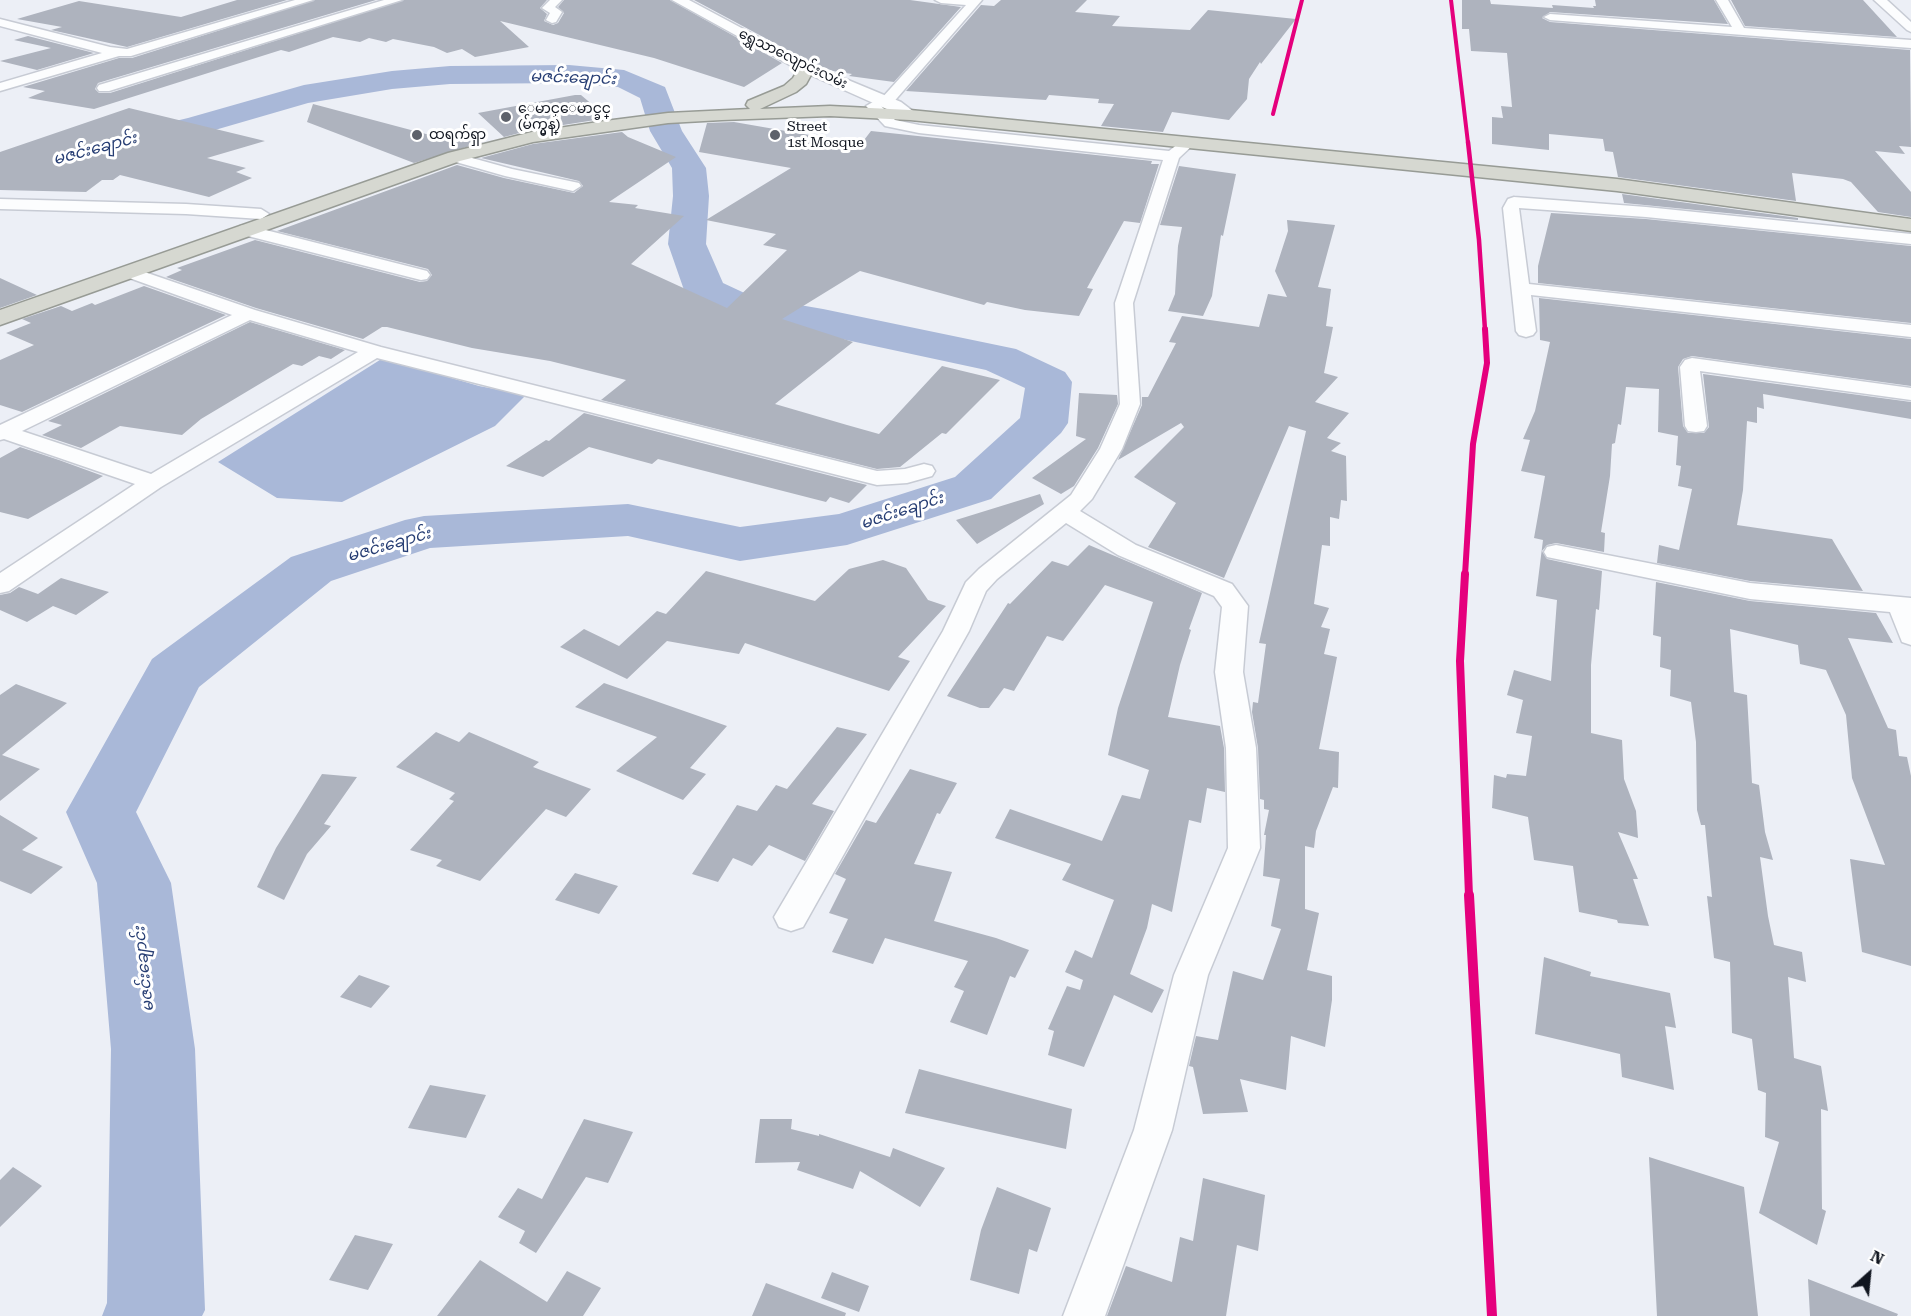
<!DOCTYPE html>
<meta charset="utf-8">
<style>
body{margin:0}
#map{position:relative;width:1911px;height:1316px;overflow:hidden;background:#eceff6;font-family:"Roboto Serif",serif}
canvas{display:block}
.north{position:absolute;left:1839px;top:1244px;width:60px;height:60px;-webkit-text-stroke:4px #fff;paint-order:stroke;rotate:27deg;font-size:16px;font-weight:700;line-height:24px;text-align:center;color:#10151f}
.north::after{content:'';display:block;margin:auto;width:21px;height:27px;background:#10151f;clip-path:polygon(50% 0,100% 100%,50% 72%,0 100%)}
</style>
<div id="map">
<canvas width="1911" height="1316"></canvas>
<div class="north">N</div>
</div>
<script>
const c = document.querySelector('canvas').getContext('2d');
c.lineJoin = 'round';
function fillPath(path, color) { c.fillStyle = color; c.fill(path, 'evenodd'); }
const shape = rows => new Path2D(rows.map(r => 'M' + r).join(''));
function trace(path, color, width, dash) { c.strokeStyle = color; c.lineWidth = width; c.lineCap = dash ? 'butt' : 'round'; c.setLineDash(dash || []); c.stroke(path); }
function label(font, color, halo, rows, align = 'center') {
  c.font = font + ' "Roboto Serif","Noto Sans Myanmar",serif'; c.lineWidth = 6; c.setLineDash([]); c.textBaseline = 'middle'; c.strokeStyle = halo; c.fillStyle = color; for (const [text, x, y, turn = 0] of rows) {
    c.save(); c.translate(x, y); c.rotate((+turn || 0) * Math.PI / 180); c.textAlign = isNaN(turn) ? turn : align; if (halo) c.strokeText(text, 0, 0); c.fillText(text, 0, 0); c.restore();
  }
}
fillPath(shape([
 [383,358,479,386,526,395,495,426,342,502,277,498,218,462]
]), '#a9b8d8');
fillPath(shape([
 [569,65,624,70,665,87,682,131,706,168,709,196,706,244,723,283,753,297,823,309,1016,349,1065,372,1072,382,1068,423,1061,433,991,499,847,545,740,561,628,536,430,548,331,581,199,687,136,812,171,883,195,1049,205,1310,202,1316,102,1316,107,1303,111,1049,97,883,66,812,152,659,291,557,405,520,424,516,628,504,740,527,839,514,955,477,1020,418,1025,388,986,370,823,335,742,321,727,317,690,299,684,290,668,244,673,196,672,168,650,131,640,98,618,87,569,83,450,84,392,89,308,103,208,132,42,173,0,178,0,158,42,153,188,118,304,85,392,71,450,66,569,65]
]), '#a9b8d8');
fillPath(shape([
 [237,0,287,0,127,47,51,30,62,27,17,19,79,1,181,17],
 [315,0,376,0,98,83,95,89,99,93,110,93,404,0,547,0,540,8,547,14,544,21,553,25,558,23,564,13,558,7,564,0,670,0,782,63,744,87,654,58,500,21,529,47,475,57,462,49,447,53,434,47,393,39,386,42,369,38,360,42,333,37,289,52,281,50,94,109,28,98,45,91,23,87,119,58,132,58],
 [694,0,910,0,961,7,894,82,849,76,852,74,833,71,808,61],
 [1001,0,1087,0,1075,12,1120,16,1112,26,1190,30,1208,10,1296,19,1261,64,1260,62,1249,79,1247,99,1229,120,1172,112,1163,132,1101,126,1114,104,1098,103,1099,99,1049,95,1046,100,906,91,981,5,994,6],
 [1462,0,1490,0,1491,4,1553,8,1552,5,1594,8,1593,6,1596,6,1595,0,1714,0,1728,24,1550,12,1542,18,1550,22,1910,50,1911,147,1899,146,1905,154,1875,151,1911,192,1911,217,1878,212,1851,182,1843,179,1792,173,1796,201,1618,177,1613,152,1605,151,1603,139,1549,134,1549,150,1492,144,1492,117,1503,118,1501,106,1512,107,1507,53,1471,51,1469,29,1462,29],
 [1731,0,1863,0,1897,37,1745,26],
 [28,36,94,53,37,70,0,61,51,48,14,40],
 [575,95,581,95,608,118,531,130,504,137,478,113],
 [313,104,426,134,483,142,414,163,307,122],
 [129,108,265,141,207,158,246,168,236,172,252,178,209,197,120,175,113,180,102,180,86,192,0,190,0,152],
 [734,122,861,144,871,131,1152,161,1151,164,1159,164,1140,223,1124,221,1087,288,1093,289,1079,316,1025,310,987,302,984,305,860,271,782,319,853,342,775,404,847,425,879,434,942,366,1000,380,946,434,942,433,900,467,877,469,601,400,626,380,550,361,472,348,387,327,382,327,363,339,256,308,166,277,182,270,177,268,255,240,420,282,427,281,432,275,428,269,277,231,457,165,504,178,574,193,583,186,579,181,481,158,533,144,622,132,628,137,676,157,609,202,638,205,635,208,684,216,631,264,727,308,787,250,763,245,776,234,706,220,791,168,699,152,707,123],
 [1179,166,1236,174,1223,236,1221,235,1212,296,1203,316,1168,311,1175,294,1178,246,1182,227,1160,225],
 [1622,194,1798,218,1798,220,1624,203],
 [1551,213,1646,219,1911,246,1911,323,1538,283,1538,266],
 [1287,220,1335,225,1318,287,1331,289,1326,326,1333,327,1324,373,1338,377,1315,402,1349,413,1327,438,1341,443,1331,451,1346,456,1347,501,1341,500,1339,519,1330,517,1330,546,1322,545,1314,604,1329,608,1321,627,1330,629,1324,654,1337,657,1319,749,1339,752,1338,788,1333,787,1316,831,1314,848,1305,846,1305,909,1319,913,1307,970,1332,976,1332,1000,1325,1047,1291,1036,1286,1090,1240,1079,1248,1112,1203,1114,1193,1067,1189,1066,1196,1036,1218,1040,1233,971,1263,980,1281,929,1271,926,1280,879,1263,876,1266,835,1264,835,1269,810,1264,809,1264,800,1260,799,1258,748,1252,712,1253,702,1258,703,1266,644,1259,643,1306,431,1289,426,1224,578,1148,547,1176,503,1134,477,1184,427,1181,423,1118,460,1142,405,1142,397,1148,397,1176,343,1169,342,1182,316,1259,327,1268,294,1287,297,1275,271,1288,231],
 [0,278,37,295,0,308],
 [144,286,226,315,22,412,0,405,0,360,34,345,6,333,31,323,22,319,61,306,72,311,92,303,95,305],
 [1539,298,1911,339,1911,386,1692,356,1683,359,1678,367,1683,426,1688,433,1704,433,1709,427,1703,374,1911,402,1911,419,1763,394,1764,409,1757,407,1757,423,1747,421,1743,490,1737,525,1832,539,1863,591,1750,581,1657,563,1659,545,1679,550,1692,489,1678,486,1681,466,1676,465,1678,436,1658,432,1659,389,1626,387,1621,425,1618,424,1615,443,1612,444,1610,476,1601,532,1605,533,1604,552,1556,543,1547,545,1542,551,1547,559,1602,571,1599,610,1596,609,1591,665,1591,733,1622,740,1624,779,1636,811,1638,838,1618,832,1638,879,1633,879,1649,926,1618,923,1617,920,1579,912,1573,866,1534,860,1528,817,1492,808,1494,775,1506,778,1507,774,1526,776,1532,736,1516,733,1523,700,1507,695,1514,670,1551,681,1557,600,1536,596,1543,540,1534,538,1545,476,1521,471,1530,440,1523,439,1535,411,1550,342,1540,340],
 [250,322,345,350,331,359,319,356,302,366,293,364,201,419,182,435,120,426,81,448,42,435,62,425,48,421],
 [1079,393,1117,395,1118,404,1098,448,1074,486,1061,494,1032,478,1086,439,1076,436],
 [584,413,867,485,849,503,830,497,826,502,658,459,652,464,589,447,543,477,506,466,546,440,549,441],
 [20,447,59,460,103,476,28,519,0,512,0,458],
 [1040,494,1044,504,977,544,956,520],
 [1089,545,1202,593,1189,629,1191,630,1180,665,1168,717,1220,726,1224,748,1225,792,1207,788,1201,823,1189,820,1172,912,1152,904,1147,928,1130,974,1164,990,1152,1013,1114,995,1084,1067,1048,1055,1054,1031,1048,1029,1067,986,1080,990,1083,980,1065,972,1075,950,1092,958,1114,900,1062,880,1071,864,995,838,1010,809,1102,841,1122,795,1140,799,1149,770,1108,755,1118,708,1153,602,1105,585,1063,641,1047,636,1014,691,1004,688,989,708,980,708,947,696,1008,603,1010,604,1052,561,1068,566],
 [883,560,906,568,928,600,946,606,898,657,910,661,889,691,745,643,739,654,667,641,627,679,560,647,584,629,619,646,657,611,666,614,706,571,815,601,849,569],
 [61,578,109,592,76,615,53,606,27,622,0,610,0,595,10,593,19,587,38,594],
 [1656,582,1750,601,1876,613,1893,643,1848,638,1888,728,1896,730,1899,756,1907,757,1911,776,1911,966,1862,952,1850,859,1885,865,1852,778,1846,715,1826,670,1800,664,1798,645,1730,629,1734,692,1747,695,1752,783,1759,785,1765,832,1773,860,1760,857,1768,916,1774,945,1802,952,1806,982,1788,977,1794,1058,1821,1066,1828,1111,1821,1109,1822,1209,1826,1211,1817,1245,1759,1213,1779,1142,1765,1137,1766,1093,1758,1090,1752,1039,1732,1033,1730,962,1714,958,1707,896,1712,897,1705,825,1701,825,1697,810,1696,742,1691,702,1670,696,1671,670,1660,667,1661,637,1653,635],
 [604,683,727,726,690,768,706,774,683,800,616,771,657,737,575,707],
 [16,684,67,703,2,755,40,769,0,801,0,695],
 [837,727,867,734,812,804,834,811,805,861,769,845,752,866,733,858,718,882,692,874,737,805,757,811,776,785,787,789],
 [436,732,459,742,469,732,539,762,533,767,591,789,566,817,546,809,480,881,436,866,442,860,410,850,454,801,449,799,455,793,396,767],
 [910,769,957,783,940,814,937,813,914,864,952,872,934,921,996,938,1029,950,1015,978,1010,976,987,1035,950,1022,964,991,954,987,968,961,885,938,873,964,832,952,848,919,829,913,846,879,835,874,866,820,876,823],
 [322,774,357,777,324,824,331,826,307,854,284,900,257,887,276,848],
 [0,815,38,838,22,850,63,867,31,894,0,881],
 [575,873,618,886,599,914,555,900],
 [1544,957,1591,972,1590,976,1670,993,1676,1028,1665,1026,1674,1090,1622,1077,1620,1054,1535,1034],
 [359,975,390,986,371,1008,340,997],
 [919,1069,1072,1109,1066,1149,905,1113],
 [430,1085,486,1095,466,1138,408,1128],
 [584,1119,633,1132,608,1183,586,1177,536,1253,519,1243,525,1231,498,1217,518,1188,542,1199],
 [760,1119,792,1119,791,1129,819,1136,819,1134,890,1157,893,1148,945,1168,920,1207,860,1171,853,1189,797,1170,800,1162,755,1163],
 [1649,1157,1744,1187,1758,1316,1657,1316],
 [13,1167,42,1186,0,1227,0,1180],
 [1203,1178,1265,1195,1258,1251,1237,1245,1226,1316,1107,1316,1126,1266,1172,1282,1180,1237,1193,1241],
 [997,1187,1051,1208,1037,1252,1029,1249,1019,1294,970,1280,981,1230],
 [355,1235,393,1244,368,1290,329,1280],
 [480,1260,547,1302,567,1271,601,1288,583,1316,437,1316],
 [832,1272,869,1286,859,1312,821,1298],
 [1808,1279,1898,1314,1897,1316,1810,1316],
 [766,1283,846,1313,845,1316,752,1316]
]), '#aeb3be');
const minor = shape([
 [295,0,313,0,131,56,119,56,0,91,0,83,102,53,0,26,0,19,110,47,127,49,295,0],
 [384,0,402,0,109,91,99,91,97,88,99,85,384,0],
 [550,0,562,0,555,7,562,12,556,22,552,23,546,20,550,13,542,8,550,0],
 [935,0,982,0,891,105,881,105,879,102,881,99,966,5,941,3,935,0],
 [1716,0,1728,0,1744,28,1911,40,1911,48,1550,20,1544,17,1550,14,1732,27,1716,0],
 [1874,0,1887,0,1911,22,1911,32,1907,30,1874,0],
 [873,102,878,103,895,120,919,125,1169,151,1183,140,1193,140,1195,143,1179,158,1133,303,1140,404,1122,449,1092,499,1080,511,1136,545,1232,584,1248,606,1243,672,1256,748,1260,848,1208,975,1172,1130,1105,1316,1063,1316,1134,1130,1174,975,1228,848,1226,748,1215,672,1222,607,1214,596,1118,555,1066,523,997,579,986,591,969,631,803,927,791,931,779,927,774,917,943,631,966,582,979,569,1071,495,1100,449,1120,404,1115,303,1163,160,919,133,885,126,866,106,873,102],
 [454,153,512,169,579,183,581,186,573,191,505,176,449,160,447,157,454,153],
 [1514,197,1646,207,1911,234,1911,244,1646,217,1519,208,1529,284,1911,325,1911,337,1531,295,1536,331,1533,335,1526,337,1519,335,1516,331,1503,208,1508,199,1514,197],
 [0,199,186,204,261,209,269,214,261,219,186,214,0,209,0,199],
 [246,225,427,271,430,275,427,279,421,280,240,234,238,230,240,226,246,225],
 [130,267,255,310,381,347,877,471,905,469,924,464,932,466,935,471,932,476,907,483,877,485,377,358,161,487,9,591,0,593,0,573,135,484,4,439,0,440,0,425,232,315,124,276,121,272,124,268,130,267],
 [250,320,358,352,151,474,22,431,250,320],
 [1692,358,1911,388,1911,400,1700,371,1707,426,1704,431,1696,432,1688,431,1685,426,1680,367,1685,360,1692,358],
 [1556,545,1750,583,1911,598,1911,645,1902,642,1890,612,1750,599,1547,557,1544,552,1547,547,1556,545]
]);
const tertiary = shape([
 [672,0,689,0,807,63,901,102,918,115,916,119,904,119,889,110,797,69,672,0]
]);
const trunk = shape([
 [802,61,807,63,812,73,806,84,796,92,760,109,830,106,910,110,1617,179,1911,219,1911,231,1617,191,910,120,830,116,722,120,668,123,533,142,460,161,0,325,0,310,448,153,532,132,605,121,668,113,750,109,746,105,748,101,784,86,793,78,796,73,794,66,802,61]
]);
trace(minor, '#c7cbd4', 3);
trace(tertiary, '#c7cbd4', 3);
trace(trunk, '#979b95', 3);
fillPath(minor, '#fcfdfe');
fillPath(tertiary, '#fcfdfe');
fillPath(trunk, '#d6d8d1');
trace(shape([
 [1451,0,1468,143],
 [1273,114,1302,0]
]), '#e5007d', 4);
trace(shape([
 [1468,142,1479,240,1485,330]
]), '#e5007d', 4.5);
trace(shape([
 [1465,575,1473,444,1487,363,1485,329]
]), '#e5007d', 6);
trace(shape([
 [1465,574,1460,661,1469,896]
]), '#e5007d', 8);
trace(shape([
 [1469,895,1492,1316]
]), '#e5007d', 10);
for (const [x, y, r, color] of [
 [506,117,6,"#5d616a"],
 [417,135,6,"#5d616a"],
 [775,135,6,"#5d616a"]
]) { const dot = new Path2D(); dot.arc(x, y, r, 0, 2 * Math.PI); c.fillStyle = color; c.fill(dot); trace(dot, '#fff', 2); }
label('14px', '#10151f', '#fff', [
 ["ရွှေသာလျောင်းလမ်း",793,59,26]
]);
label('14px', '#10151f', '#fff', [
 ["ေမာင္ေမာင္ခင္",518,109],
 ["(မ်က္မွန္)",518,125],
 ["Street",787,127],
 ["1st Mosque",787,143],
 ["ထရက်ရှာ",429,135]
], 'left');
label('italic 16px', '#263d73', '#fff', [
 ["မဇင်းချောင်း",573,78,2],
 ["မဇင်းချောင်း",95,149,-15],
 ["မဇင်းချောင်း",902,511,-18],
 ["မဇင်းချောင်း",389,545,-16],
 ["မဇင်းချောင်း",144,969,-96]
]);
</script>
